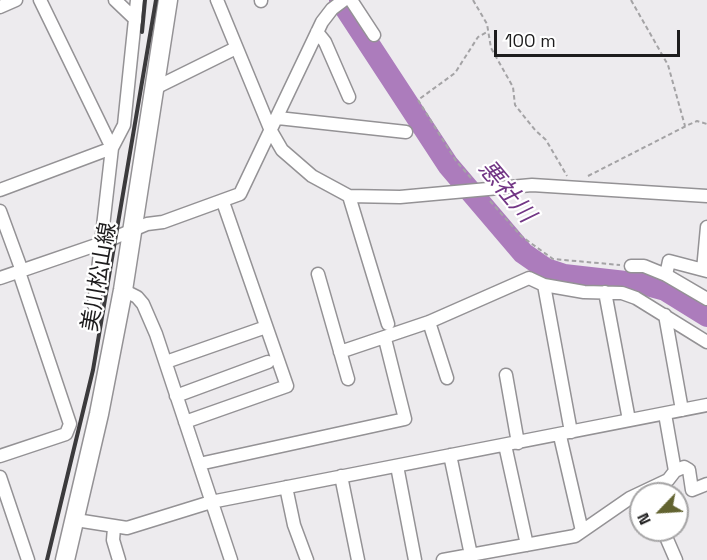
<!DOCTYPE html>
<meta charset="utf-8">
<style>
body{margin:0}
#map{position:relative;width:707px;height:560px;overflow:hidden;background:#edebee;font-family:"Space Grotesk",sans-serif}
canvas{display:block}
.north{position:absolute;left:629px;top:482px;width:60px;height:60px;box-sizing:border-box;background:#fff;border:2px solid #a5a4a5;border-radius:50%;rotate:245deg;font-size:16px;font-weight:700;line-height:24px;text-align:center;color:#1d1c1d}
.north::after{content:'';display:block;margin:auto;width:21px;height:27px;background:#626330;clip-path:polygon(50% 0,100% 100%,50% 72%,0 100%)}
.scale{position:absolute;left:494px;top:30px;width:186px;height:27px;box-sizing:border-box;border:3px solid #1d1c1d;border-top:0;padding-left:8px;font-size:18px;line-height:21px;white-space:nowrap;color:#1d1c1d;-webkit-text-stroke:4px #fff;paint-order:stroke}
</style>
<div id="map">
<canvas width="707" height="560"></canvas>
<div class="north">N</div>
<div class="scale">100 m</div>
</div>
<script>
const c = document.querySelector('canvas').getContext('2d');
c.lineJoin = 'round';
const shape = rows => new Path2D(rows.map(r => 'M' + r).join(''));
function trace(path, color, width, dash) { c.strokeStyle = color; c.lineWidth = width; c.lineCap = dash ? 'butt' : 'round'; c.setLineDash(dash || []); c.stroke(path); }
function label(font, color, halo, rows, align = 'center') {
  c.font = font + ' "Space Grotesk","Noto Sans JP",sans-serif'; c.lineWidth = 4.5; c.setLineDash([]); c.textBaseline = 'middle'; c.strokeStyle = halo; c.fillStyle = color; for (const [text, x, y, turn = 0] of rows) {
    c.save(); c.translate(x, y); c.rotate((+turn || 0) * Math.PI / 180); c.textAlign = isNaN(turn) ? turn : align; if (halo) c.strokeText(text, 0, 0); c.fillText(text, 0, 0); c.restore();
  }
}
trace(shape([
 [340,0,448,165,523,253,546,269,564,275,643,284,665,290,707,316]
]), '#ac7cbc', 22);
const minor = shape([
 [40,0,112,148,94,305],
 [115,0,136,20],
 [217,0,271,131,282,150,312,176,349,196,400,197,532,185,707,196],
 [261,0,261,1],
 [351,0,374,35],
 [0,7,16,0],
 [317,32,325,42,349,97],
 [155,88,236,48],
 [278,118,406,132],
 [0,190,112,148,124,125,137,0],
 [349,196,388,324],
 [0,211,22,271],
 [631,266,644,266,666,275,707,299],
 [703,270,707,227],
 [318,274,348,379],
 [666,275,669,261,707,271],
 [0,278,102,243,147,224,163,222,240,194,322,22,332,9,344,0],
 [544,285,571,432],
 [123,290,137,297,143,304,156,334,231,560],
 [605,292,629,420],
 [665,315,682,410],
 [429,322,447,378],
 [340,352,429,322,529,278,544,285,584,292,622,293,636,298,707,342],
 [166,362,266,327],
 [506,375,518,443],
 [176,396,268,362],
 [665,414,675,471],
 [185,422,287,386,223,202],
 [560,436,582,531],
 [505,445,527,545],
 [450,455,471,555],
 [0,456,66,434,70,424,19,272],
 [199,464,405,419,385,339],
 [397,466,415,560],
 [341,476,358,560],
 [0,477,28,560],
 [286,487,294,525,307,560],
 [76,520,127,528,211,502,707,405],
 [114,528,113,540,119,560],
 [663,530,676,560],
 [443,560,575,536,630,498,668,480,675,471,684,467,689,470,692,490,707,484]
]);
const secondary = shape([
 [65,560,99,414,123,290,168,0]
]);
trace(minor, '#949295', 15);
trace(secondary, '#949295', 21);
trace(shape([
 [473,0,487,24,491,48,513,87,515,105,535,130,546,140,567,176],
 [631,0,668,65,685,126],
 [588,176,688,125,697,121,707,124],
 [471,178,456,161,418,100,455,73,478,37,487,32],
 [490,201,521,236,553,259,620,265]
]), '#a4a3a5', 2, [4.5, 3]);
trace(minor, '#fff', 12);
trace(secondary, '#fff', 18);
trace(shape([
 [142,32,145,0],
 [47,560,93,370,156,0]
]), '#3b3a3c', 4);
label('22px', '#1d1c1d', '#fff', [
 ["美川松山線",100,277,-80]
]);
label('italic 24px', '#723685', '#fff', [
 ["悪社川",506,192,50]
]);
</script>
